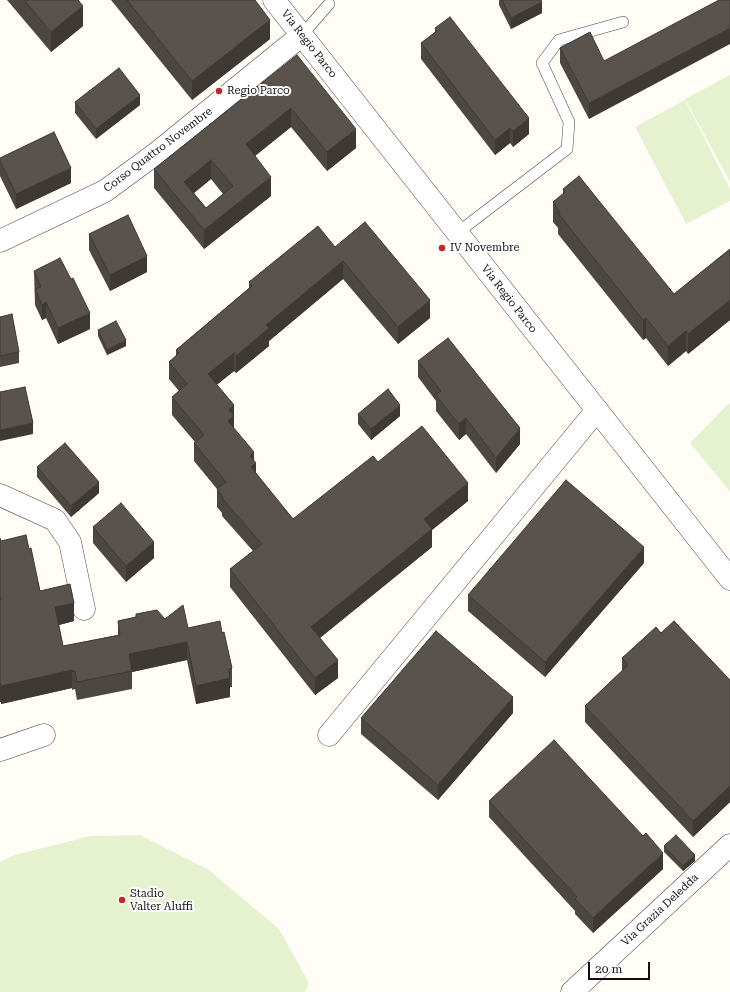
<!DOCTYPE html>
<style>
body{margin:0}
#map{position:relative;width:730px;height:992px;overflow:hidden;background:#fffdf5;font-family:"Roboto Serif",serif}
canvas{display:block}
.scale{position:absolute;left:588px;top:962px;width:62px;height:18px;box-sizing:border-box;border:2px solid #111;border-top:0;padding-left:5px;font-size:12px;line-height:14px;white-space:nowrap;color:#111;-webkit-text-stroke:3px #fff;paint-order:stroke}
</style>
<div id="map">
<canvas width="730" height="992"></canvas>
<div class="scale">20 m</div>
</div>
<script>
const c = document.querySelector('canvas').getContext('2d');
c.lineJoin = 'round';
function fillPath(path, color) { c.fillStyle = color; c.fill(path, 'evenodd'); }
const shape = rows => new Path2D(rows.map(r => 'M' + r).join(''));
function trace(path, color, width, dash) { c.strokeStyle = color; c.lineWidth = width; c.lineCap = dash ? 'butt' : 'round'; c.setLineDash(dash || []); c.stroke(path); }
function label(font, color, halo, rows, align = 'center') {
  c.font = font + ' "Roboto Serif",serif'; c.lineWidth = 4; c.setLineDash([]); c.textBaseline = 'middle'; c.strokeStyle = halo; c.fillStyle = color; for (const [text, x, y, turn = 0] of rows) {
    c.save(); c.translate(x, y); c.rotate((+turn || 0) * Math.PI / 180); c.textAlign = isNaN(turn) ? turn : align; if (halo) c.strokeText(text, 0, 0); c.fillText(text, 0, 0); c.restore();
  }
}
fillPath(shape([
 [730,75,730,182,685,99],
 [685,100,730,189,730,201,686,224,635,127],
 [729,403,730,405,730,492,690,443],
 [140,835,209,870,279,929,309,983,305,992,0,992,0,862,14,855,91,836]
]), '#e6f2cf');
const service = shape([
 [302,35,329,4],
 [457,233,567,149,569,122,542,63,559,40,623,22]
]);
const minor = shape([
 [0,495,55,520,70,542,84,609],
 [329,735,597,410],
 [0,750,44,735],
 [572,992,730,845]
]);
const tertiary = shape([
 [274,0,730,579],
 [0,241,105,191,158,152,302,35]
]);
trace(service, '#444', 12);
trace(minor, '#444', 23);
trace(tertiary, '#444', 23);
trace(service, '#fff', 11);
trace(minor, '#fff', 22);
trace(tertiary, '#fff', 22);
fillPath(shape([
 [7,0,78,0,83,26,51,52],
 [111,0,255,0,270,39,192,100],
 [499,0,541,0,542,13,511,29,499,5],
 [435,28,529,134,513,147,510,143,495,155,421,59,421,43,435,32],
 [590,32,589,119,560,63,560,48],
 [297,55,356,148,327,171,291,127,255,156,271,196,204,249,154,188,154,169],
 [211,179,223,194,206,208,194,193],
 [75,102,140,105,96,139,75,113],
 [0,158,71,183,16,209,0,176],
 [563,189,674,294,730,249,730,320,688,354,686,351,668,366,646,338,643,340,558,234,558,228,553,222,553,202,563,194],
 [89,234,147,272,110,291,89,250],
 [335,247,430,318,398,344,343,279,269,341,269,346,236,373,234,371,216,385,234,405,234,428,254,461,256,473,293,519,378,462,468,501,432,530,432,547,320,638,338,678,315,695,230,587,230,569,253,551,222,516,222,513,217,507,217,489,194,461,194,443,195,442,172,415,172,397,179,391,169,379,169,362,176,356,176,350,249,288,249,282],
 [34,271,90,329,58,344,46,318,42,320,35,305],
 [0,317,19,352,19,363,0,367],
 [98,330,126,346,107,355,98,336],
 [418,361,520,444,496,473,466,434,459,440,436,411,436,401,418,377],
 [358,414,400,416,371,440,358,424],
 [37,467,99,493,71,517,37,477],
 [93,527,154,558,126,582,93,543],
 [0,538,1,541,29,549,40,591,74,621,59,625,63,646,118,635,118,621,136,617,136,614,165,619,188,628,222,633,232,668,232,687,230,687,230,697,196,704,187,660,132,672,132,689,77,700,75,689,72,690,72,688,1,704,1,702,0,702],
 [644,563,545,677,468,611,468,595],
 [661,633,730,680,730,802,693,837,585,722,585,706,622,671,622,658],
 [513,713,438,800,361,734,361,718],
 [489,801,663,869,593,933,575,914,575,911,489,817],
 [664,846,695,861,683,871,664,852]
]), '#4d4742');
fillPath(shape([
 [542,2,542,13,511,29,511,18],
 [83,6,83,26,51,52,51,32],
 [270,20,270,39,192,100,192,81],
 [730,28,730,44,589,119,589,103],
 [140,95,140,105,96,139,96,129],
 [291,108,291,127,246,163,246,144],
 [529,118,529,134,513,147,513,131],
 [510,128,510,143,495,155,495,140],
 [356,129,356,148,327,171,327,152],
 [211,160,211,179,184,201,184,182],
 [71,168,71,183,16,209,16,194],
 [271,177,271,196,204,249,204,230],
 [147,256,147,272,110,291,110,275],
 [343,261,343,279,269,341,269,346,236,373,236,356,266,325],
 [430,300,430,318,398,344,398,327],
 [730,300,730,320,688,354,688,334],
 [46,302,46,318,42,320,42,305],
 [90,313,90,329,58,344,58,328],
 [646,318,646,338,643,340,643,320],
 [686,331,686,351,668,366,668,346],
 [126,340,126,346,107,355,107,350],
 [234,353,234,371,208,392,208,374],
 [234,405,234,434,228,421,229,410],
 [400,405,400,416,371,440,371,429],
 [466,418,466,434,459,440,459,424],
 [33,423,33,434,0,441,0,430],
 [520,428,520,444,496,473,496,458],
 [254,452,254,464,256,463,256,481,250,473,250,456],
 [99,482,99,493,71,517,71,506],
 [468,483,468,501,432,530,432,547,311,645,311,627,424,519],
 [154,542,154,558,126,582,126,566],
 [644,547,644,563,545,677,545,662],
 [74,603,74,621,55,626,55,607],
 [187,642,187,660,132,672,129,654],
 [338,660,338,678,315,695,315,678],
 [72,670,72,688,1,704,1,686],
 [230,678,230,697,196,704,196,686],
 [0,684,1,684,1,702,0,702],
 [513,697,513,713,438,800,438,785],
 [730,786,730,802,693,837,693,821],
 [663,853,663,869,593,933,593,918],
 [695,855,695,861,683,871,683,866]
]), '#3f3936');
const building = shape([
 [24,0,78,0,83,6,51,32,24,0],
 [127,0,255,0,270,20,192,81,127,0],
 [502,0,541,0,542,2,511,18,502,0],
 [719,0,730,0,730,28,589,103,560,48,590,32,604,61,719,0],
 [450,17,529,118,513,131,510,128,495,140,421,43,437,31,435,28,450,17],
 [297,55,356,129,327,152,291,108,246,144,271,177,204,230,154,169,297,55],
 [211,160,233,186,206,208,184,182,211,160],
 [119,68,140,95,96,129,75,102,119,68],
 [54,132,71,168,16,194,0,161,0,158,54,132],
 [579,176,674,294,730,249,730,300,688,334,686,331,668,346,646,318,643,320,558,213,560,212,553,202,565,192,563,189,579,176],
 [128,215,147,256,110,275,89,234,128,215],
 [365,222,430,300,398,327,343,261,266,325,269,328,236,356,234,353,208,374,234,405,229,410,234,416,228,421,254,452,250,456,256,463,251,467,293,519,373,456,378,462,422,426,468,483,424,519,432,529,311,627,338,660,315,678,230,569,262,544,222,498,223,497,217,489,226,482,194,443,204,435,172,397,187,384,169,362,179,353,176,350,252,286,249,282,318,226,335,247,365,222],
 [60,258,71,279,73,278,90,313,58,328,46,302,42,305,35,289,41,287,34,271,60,258],
 [12,314,19,352,0,356,0,317,12,314],
 [116,321,126,340,107,350,98,330,116,321],
 [448,338,520,428,496,458,466,418,459,424,445,407,436,395,441,391,418,361,448,338],
 [25,387,33,423,0,430,0,392,25,387],
 [388,389,400,405,371,429,358,414,388,389],
 [65,443,99,482,71,506,37,467,65,443],
 [566,480,644,547,545,662,468,595,566,480],
 [121,503,154,542,126,566,93,527,121,503],
 [26,535,29,549,31,548,40,591,70,584,74,603,55,607,63,646,120,635,118,621,136,617,136,614,157,610,165,619,183,605,188,628,220,621,222,633,224,632,232,668,229,669,230,678,196,686,187,642,129,654,132,671,77,682,75,671,72,671,72,670,1,686,1,684,0,684,0,600,1,599,0,597,0,538,1,541,26,535],
 [674,621,730,680,730,786,693,821,585,706,628,665,622,658,656,627,661,633,674,621],
 [436,631,513,697,438,785,361,718,436,631],
 [554,740,643,836,646,833,663,853,593,918,575,899,577,897,489,801,554,740],
 [676,835,695,855,683,866,664,846,676,835]
]);
fillPath(building, '#5a524d');
trace(building, '#3f3936', 1);
for (const [x, y, r, color] of [
 [219,91,4,"#c4262e"],
 [442,248,4,"#c4262e"],
 [122,900,4,"#c4262e"]
]) { const dot = new Path2D(); dot.arc(x, y, r, 0, 2 * Math.PI); c.fillStyle = color; c.fill(dot); trace(dot, '#fff', 1.5); }
label('11px', '#111', '#fff', [
 ["Via Regio Parco",309,44,52],
 ["Corso Quattro Novembre",158,150,-37],
 ["Via Regio Parco",509,299,52],
 ["Via Grazia Deledda",660,910,-43]
]);
label('11px', '#111', '#fff', [
 ["Regio Parco",227,91],
 ["IV Novembre",450,248],
 ["Stadio",130,894],
 ["Valter Aluffi",130,907]
], 'left');
</script>
